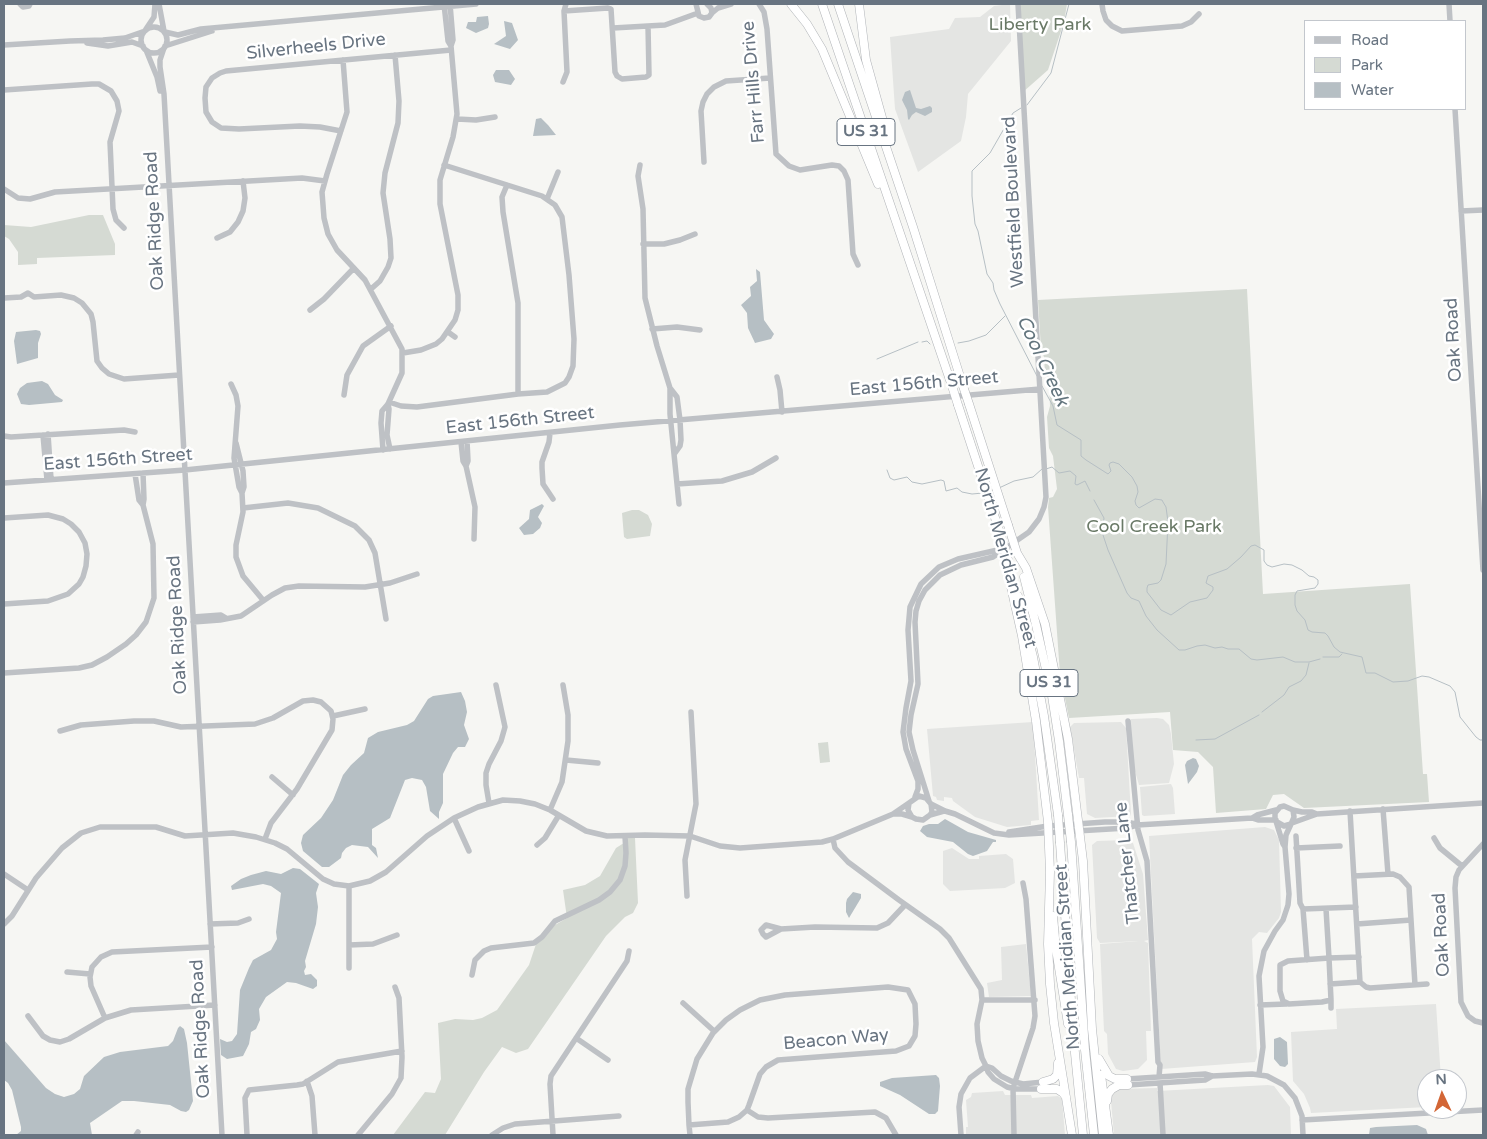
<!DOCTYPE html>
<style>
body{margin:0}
#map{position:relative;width:1487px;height:1139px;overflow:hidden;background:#f6f6f3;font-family:"Varela Round",sans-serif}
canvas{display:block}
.frame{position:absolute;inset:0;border:5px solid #687481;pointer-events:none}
.legend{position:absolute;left:1304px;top:20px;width:162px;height:90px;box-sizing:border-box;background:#fff;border:1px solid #c3c7cd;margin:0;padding:6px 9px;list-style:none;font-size:15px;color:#687481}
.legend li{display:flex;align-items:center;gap:10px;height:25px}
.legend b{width:25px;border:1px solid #c3c7cd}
.north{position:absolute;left:1417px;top:1069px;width:50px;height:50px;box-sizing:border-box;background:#fff;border:1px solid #c3c7cd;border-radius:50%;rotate:357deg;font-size:14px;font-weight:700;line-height:20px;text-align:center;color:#687481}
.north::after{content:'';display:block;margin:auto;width:18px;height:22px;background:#d36636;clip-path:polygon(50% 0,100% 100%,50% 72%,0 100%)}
</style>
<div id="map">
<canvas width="1487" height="1139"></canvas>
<div class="frame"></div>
<ul class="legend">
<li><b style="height:6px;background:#bec1c5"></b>Road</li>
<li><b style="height:14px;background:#d5dad3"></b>Park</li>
<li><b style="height:14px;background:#b6bfc4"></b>Water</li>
</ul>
<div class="north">N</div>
</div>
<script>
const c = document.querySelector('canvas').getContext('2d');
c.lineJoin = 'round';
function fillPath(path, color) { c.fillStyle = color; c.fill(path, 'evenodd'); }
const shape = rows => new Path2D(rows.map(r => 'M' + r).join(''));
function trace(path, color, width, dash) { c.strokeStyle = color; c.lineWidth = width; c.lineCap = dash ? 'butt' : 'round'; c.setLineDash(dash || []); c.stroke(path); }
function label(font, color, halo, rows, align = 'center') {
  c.font = font + ' "Varela Round",sans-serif'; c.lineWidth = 5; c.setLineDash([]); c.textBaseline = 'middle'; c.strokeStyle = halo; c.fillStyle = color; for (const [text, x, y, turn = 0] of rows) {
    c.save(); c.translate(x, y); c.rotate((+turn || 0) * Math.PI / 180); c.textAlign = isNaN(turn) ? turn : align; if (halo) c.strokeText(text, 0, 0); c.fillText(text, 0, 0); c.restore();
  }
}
fillPath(shape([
 [1010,4,1011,41,968,94,966,117,961,141,918,172,895,109,890,37,949,29,955,18,980,17,994,6],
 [1157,718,1163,719,1169,725,1171,734,1174,764,1169,783,1139,785,1134,768,1129,722,1131,719],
 [1033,722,1039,820,1031,821,1031,825,1007,827,975,817,953,801,952,798,944,797,944,801,937,800,936,797,933,796,927,729],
 [1121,722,1126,728,1131,814,1130,816,1095,818,1087,814,1084,778,1079,778,1070,727,1074,723],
 [1171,784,1173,788,1175,814,1144,816,1142,815,1140,787],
 [1265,827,1274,830,1279,840,1281,912,1279,918,1267,933,1259,932,1252,939,1257,1057,1255,1062,1161,1069,1149,836],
 [1128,840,1133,843,1143,874,1148,940,1144,941,1148,943,1151,1031,1146,1031,1147,1060,1138,1069,1123,1071,1116,1069,1108,1054,1107,1034,1104,1031,1100,944,1139,941,1100,943,1097,938,1092,845,1097,841],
 [952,848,969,859,979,859,979,856,1006,854,1013,859,1015,883,1005,888,950,891,943,884,943,851],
 [1026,944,1031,996,989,997,987,983,1002,980,1001,947],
 [1436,1004,1441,1079,1427,1079,1427,1107,1311,1113,1310,1108,1304,1094,1293,1081,1291,1032,1337,1029,1336,1009],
 [1268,1085,1274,1086,1290,1107,1291,1135,1114,1135,1111,1101,1112,1094,1117,1089,1157,1088,1157,1091],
 [1003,1091,1005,1095,1031,1095,1032,1098,1058,1096,1062,1099,1065,1135,966,1135,966,1127,968,1127,966,1100,971,1097,972,1093]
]), '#e4e5e3');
fillPath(shape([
 [1018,4,1067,4,1064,22,1048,70,1023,92],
 [89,215,103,215,115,244,115,255,37,258,37,264,18,265,18,252,9,239,4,236,4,225,31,227],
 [1247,289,1263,594,1410,584,1423,774,1427,774,1429,802,1304,808,1284,794,1273,795,1266,809,1216,813,1213,767,1198,752,1173,750,1170,712,1069,718,1060,674,1048,507,1049,498,1053,497,1057,489,1053,456,1049,448,1047,417,1050,406,1049,382,1045,373,1044,357,1041,349,1038,300],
 [632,510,639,510,648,515,652,524,650,536,627,539,624,537,622,513],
 [828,742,830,762,820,763,818,743],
 [628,837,635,838,638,903,633,913,625,917,606,936,528,1049,516,1053,502,1047,484,1072,445,1135,393,1135,425,1092,435,1093,441,1079,438,1023,455,1019,473,1020,482,1018,497,1010,529,965,536,944,555,925,567,918,563,890,585,885,600,876,616,848,627,841]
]), '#d5dad3');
fillPath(shape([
 [488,16,489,24,488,28,476,33,466,28,468,22,476,22,477,17],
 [504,21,512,23,518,40,510,49,494,44,506,36],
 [496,70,509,70,515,79,511,85,495,82,493,75],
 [910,90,916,108,921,109,930,106,932,108,932,112,925,116,916,112,912,115,909,120,908,119,907,110,902,100,905,92],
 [541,118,548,125,556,135,533,136,536,119],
 [756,269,760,272,764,320,774,334,771,339,755,343,748,328,747,313,741,305,751,296,750,287,757,281],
 [36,330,40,331,41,334,38,343,38,358,17,364,14,341,16,332],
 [42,381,48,384,55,395,63,400,62,402,29,405,21,404,17,394,20,388,27,383],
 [542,504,544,506,538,517,542,523,540,528,533,534,524,535,519,528,529,519,530,510],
 [461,692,465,701,467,712,464,725,469,739,465,747,458,747,453,753,443,774,443,803,439,812,439,819,430,811,426,787,422,780,412,778,405,780,390,818,372,829,372,845,376,848,378,858,368,847,352,845,346,848,342,853,341,858,329,867,322,867,303,851,301,843,303,835,321,818,333,800,343,775,351,765,364,753,368,738,378,732,407,725,414,721,428,699,433,696],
 [1193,758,1196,759,1199,766,1197,772,1188,784,1185,765,1187,761],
 [945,819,968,832,996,840,996,842,993,842,987,851,973,856,968,854,953,842,927,837,920,831,923,826,929,824,938,824],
 [293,868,300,869,319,884,316,893,318,907,316,924,305,961,306,967,304,971,305,975,311,974,317,980,317,986,313,989,296,983,287,982,266,997,259,1009,260,1020,256,1029,251,1032,249,1044,243,1056,227,1059,221,1055,220,1039,227,1042,232,1041,237,1034,240,990,249,968,253,960,271,950,277,939,276,932,281,893,271,886,263,884,232,890,231,886,241,879,251,875,266,871,281,874],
 [853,892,861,894,861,898,849,918,846,912,846,903,847,899],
 [180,1026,184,1029,187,1043,193,1101,189,1110,186,1112,181,1111,170,1105,134,1101,122,1101,90,1123,92,1135,16,1135,21,1131,21,1127,12,1090,8,1083,4,1080,4,1040,46,1088,55,1094,64,1097,74,1094,80,1089,84,1076,104,1057,120,1052,168,1046,173,1041,178,1028],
 [1280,1037,1287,1042,1288,1064,1285,1067,1280,1066,1274,1059,1274,1039],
 [936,1075,939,1078,940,1086,938,1111,935,1114,929,1114,900,1095,880,1086,880,1082,892,1078],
 [1417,1125,1426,1129,1428,1135,1369,1135,1370,1128,1376,1127]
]), '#b6bfc4');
trace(shape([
 [1027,105,1051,73,1069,4],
 [1021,108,1013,113,990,153,972,171,972,196,975,224,978,231,987,274,993,283,994,290,1000,304,1037,376],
 [922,342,927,341,930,344],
 [958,343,969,341,986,335,1005,316],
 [877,359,918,342],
 [1042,386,1053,406,1057,425,1081,440,1081,456,1086,460,1108,474,1111,471,1109,465,1110,463,1113,462,1119,464,1132,477,1137,486,1138,492,1135,501,1136,505,1139,508,1155,499,1162,500,1163,502,1166,507,1168,522,1166,564,1161,580,1158,583,1148,585,1147,588,1147,592,1161,610,1171,615,1190,602,1207,598,1213,590,1213,587,1206,583,1208,576,1227,569,1241,557,1251,546,1255,545,1264,550,1264,561,1267,565,1272,567,1284,564,1292,565,1302,570,1309,576,1314,577,1318,580,1318,584,1315,588,1297,591,1295,595,1295,605,1297,611,1305,620,1308,630,1312,632,1325,633,1328,636,1334,647,1340,652,1362,657,1366,673,1375,673,1393,682,1408,681,1422,676,1429,677,1450,686,1455,692,1460,717,1476,737,1480,740,1483,740],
 [1046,469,1052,467,1059,473,1070,471,1076,476,1075,484,1077,485,1085,481,1090,491],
 [887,470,890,478,894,480,907,477,912,482,922,484,941,480,944,481,946,491,957,488,962,492,972,494,983,493],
 [999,488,1014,481,1033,477,1042,469],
 [1094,500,1104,518,1102,532,1108,550,1127,593,1131,598,1139,601,1146,616,1157,630,1179,650,1185,650,1197,646,1205,645,1215,648,1222,647,1228,649,1239,649,1251,659,1257,660,1283,657,1295,662,1309,662,1320,659],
 [1323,657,1339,657,1342,654],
 [1262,712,1284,695,1289,687,1301,681,1306,675,1309,663],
 [1196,740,1215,739,1259,715]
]), '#b6bfc4', 1);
const highway = shape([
 [791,4,807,24,822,49,878,184],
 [822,4,952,386],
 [838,4,913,227,963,386],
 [859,4,866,60,888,139],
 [969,404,1008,525],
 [958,405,1000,533],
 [1017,553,1026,568,1045,624,1068,739,1083,861,1092,1029,1103,1135],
 [1008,560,1009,578,1022,636,1036,721,1048,822,1050,872,1048,944,1050,984,1054,1023,1072,1135],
 [1024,577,1036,625,1052,696,1059,741,1068,815],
 [1018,596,1033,657,1044,716,1058,815],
 [1071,842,1085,1050,1094,1135],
 [1060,843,1074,1043,1083,1135],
 [1053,916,1056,949,1068,1024],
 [1099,1059,1109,1076,1115,1079,1127,1079],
 [1101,1075,1109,1135],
 [1043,1082,1053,1079,1057,1075,1058,1063],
 [1041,1089,1057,1089,1063,1093,1066,1097],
 [1107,1101,1108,1094,1112,1089,1119,1085,1128,1085]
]);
trace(highway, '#b1b4b8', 9);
trace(shape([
 [20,4,23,7,29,6,30,4],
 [159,4,164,31],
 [450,4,453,40,451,46],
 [696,4,699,16,704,18,709,17,712,13,711,8,707,4],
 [759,4,764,12,767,29,776,154,789,166,800,170,832,165,839,166,844,171,848,180,853,254,858,265],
 [1102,4,1103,11,1106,20,1112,26,1122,31,1182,26,1191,22,1199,14],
 [1449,4,1450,21],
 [564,11,608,8,611,9,615,72,617,76,622,79,646,77,649,75,648,26],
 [712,13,718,8,731,4],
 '141 40a13 13 0 1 1 26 0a13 13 0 1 1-26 0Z',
 [613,28,665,25,698,13],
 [146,29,154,17,155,4],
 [165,32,178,35,201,29,476,4],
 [87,43,108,46,132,42,143,46],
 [4,45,70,41,103,40,125,38,145,31],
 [165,46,212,31],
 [164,48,160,60,160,67,164,94,222,1135],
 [146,50,157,77,160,91],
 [343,60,347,112,327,174,322,192,324,218,328,234,337,250,365,280,402,349,402,373,388,404,382,411,381,423,383,450],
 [563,82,567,72,564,11,566,4],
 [4,90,92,84,99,84,111,91,117,101,119,111,110,142,113,209,116,220,124,228],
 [1455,109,1483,570],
 [457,119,476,120,495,117],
 [341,131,320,127,300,126,239,129,221,128,212,122,206,112,205,98,206,87,212,78,220,73,226,71,451,50],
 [704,162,701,111,703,102,707,94,714,87,726,81,770,78],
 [640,165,638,176,643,209,645,298,657,346,670,388,670,414,679,504],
 [507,185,502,197,503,212,518,303,518,394],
 [4,189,18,198,30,199,55,192,302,178,325,181],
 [547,199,558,172],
 [1461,211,1483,210],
 [217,238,230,232,238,222,243,211,245,198,243,181],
 [643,244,664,244,680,240,695,234],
 [371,289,380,281,388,267,391,258,390,239,383,193,385,173,398,123,399,101,395,55],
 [4,298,21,297,28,293,34,297,61,295,74,298,82,303,91,314,93,322,97,361,102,368,109,374,124,379,179,375],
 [310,310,324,299,354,268],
 [652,329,677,327,700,330],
 [448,332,455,337],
 [403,353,421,350,436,344,442,339,455,320,458,310,458,295,440,204,440,180,453,137,457,114,451,46,448,41,444,4],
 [777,377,780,390,782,412],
 [231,384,236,395,238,406,234,458,239,487,242,493,243,512,236,545,236,557,243,576,263,600],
 [670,388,677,397,680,420,681,440,680,446,675,453],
 [344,395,347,375,363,346,391,326],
 [389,402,401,406,417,407,518,394,547,392,565,383,569,377,573,366,574,339,569,275,562,217,555,205,542,196,444,165],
 [388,404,389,409,387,435,390,449],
 [550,433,549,442,542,462,542,468,543,484,553,499],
 [48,434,51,479],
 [43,435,47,480],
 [4,436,11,437,124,430,135,432],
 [461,442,463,461,466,466,475,507,474,539],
 [236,443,243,471,244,487,242,493],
 [466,466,468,461,467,441],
 [143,473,144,499,143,505],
 [4,483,185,470,620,425,1040,389],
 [677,484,722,481,752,472,776,458],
 [243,508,288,503,318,508,355,526,369,540,375,553,386,619],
 [4,518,48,515,63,519,71,524,79,532,85,543,87,554,86,566,83,577,79,584,68,594,48,601,4,604],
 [193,617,221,615,226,618],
 [193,622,220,620,241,616,272,595,285,588,299,586,365,587,390,583,417,574],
 [4,673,79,668,92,665,107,657,126,644,136,635,146,622,154,598,153,544,143,505,139,500,135,474],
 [333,716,365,709],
 [1128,721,1138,830,1147,861,1158,1062,1160,1065,1159,1077],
 [60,731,81,725,134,721,154,721,181,727,255,724,273,718,303,701,313,700,321,702,331,711,333,719,332,730,297,789,271,823,265,839],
 [566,760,598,763],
 [272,777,293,795],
 [915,797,918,789,918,781,906,749,903,732,906,708,911,681,908,630,910,607,921,584,939,567,958,559,1002,549],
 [929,801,913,750,909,732,911,715,918,684,915,622,916,611,919,601,925,590,940,575,961,565,993,557,1029,532,1039,519,1044,507,1046,497,1018,4],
 [489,803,486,785,486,773,489,764,501,741,505,727,496,685],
 [931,804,945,811,955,814,994,833,1009,835,1127,828,1137,825,1171,823,1252,818,1258,820,1276,820],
 [1383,809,1388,874],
 [550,810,562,782,568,741,568,715,563,685],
 [1293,810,1302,812,1312,812,1317,814,1483,803],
 [1350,811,1360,982,1366,987,1370,988,1427,984],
 [893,814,902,814,912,817],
 [930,815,932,812,931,804,926,798,919,796,909,803,908,810,912,817,916,819,923,820,930,815,944,811],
 [454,818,469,851],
 [1252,818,1257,815,1276,810],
 [1277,822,1284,826,1291,824,1294,817,1293,810,1284,806,1280,807,1275,813,1275,818,1283,844,1285,847],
 [1292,823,1317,814],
 [1009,832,1048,826,1105,822,1126,822,1136,824],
 [1296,836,1300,903,1303,909,1307,960],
 [1434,838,1440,848,1462,866],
 [833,839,893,814,909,803],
 [1483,844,1459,870,1456,877,1455,888,1461,1002,1468,1016,1475,1021,1483,1023],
 [537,845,545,838,559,815],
 [1296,848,1340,846],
 [4,874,28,890],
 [1354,876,1393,874,1400,877,1409,887,1415,985],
 [349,886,349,968],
 [687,896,685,860,696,804,691,712],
 [1303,909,1356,907],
 [1326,909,1329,958,1288,961,1280,965,1280,991,1283,1001,1289,1004,1322,1002,1331,1000,1329,958,1359,957],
 [4,924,12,916,36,878,62,848,81,833,100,827,156,827,185,836,233,833,256,837,275,843,287,849,323,879,334,884,349,886,370,881,386,872,427,836,454,818,478,807,503,800,520,801,535,804,550,810,586,831,607,836,645,835,690,836,720,846,740,848,822,842,833,839,835,848,848,862,899,900,940,929,949,938,981,989,982,1000,977,1024,978,1041,982,1058,986,1066,988,1072,994,1079,1007,1087,1015,1089,1041,1089],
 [210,924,238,923,249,919],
 [1357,924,1411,920],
 [781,929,766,925,761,930,763,934,766,937,781,929,815,927,877,928,888,923,905,905],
 [349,945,373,944,397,935],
 [67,972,90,974],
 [472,975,475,960,484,951,491,948,534,943,542,937,555,921,599,900,610,892,620,880,625,866,626,853,625,836],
 [1330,984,1360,982],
 [982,1000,1035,1000],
 [1331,1000,1331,1008],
 [683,1003,714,1031],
 [1260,1005,1286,1004],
 [28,1016,43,1036,50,1040,60,1042,69,1039,105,1018,131,1010,215,1005],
 [105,1018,91,986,90,977,92,967,101,957,112,952,212,947],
 [576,1038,608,1060],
 [986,1066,992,1068,1001,1076,1011,1081,1023,1084,1043,1082],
 [1259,1074,1263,1047,1259,976,1264,951,1275,931,1283,920,1288,905,1289,894,1285,847,1286,835,1291,824],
 [1127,1079,1205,1074,1212,1076,1252,1074,1267,1076,1284,1085,1295,1098,1302,1116,1303,1135],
 [307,1081,312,1096,315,1135],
 [1160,1083,1163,1135],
 [1128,1085,1205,1080,1212,1076],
 [747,1110,758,1117,768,1118,875,1112,886,1118,896,1135],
 [1302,1120,1483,1110],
 [689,1125,728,1122,739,1117,747,1110,749,1105,760,1074,766,1067,778,1060,896,1051,909,1046,915,1036,916,1024,915,1004,908,990,888,987,785,995,760,1000,740,1010,726,1020,713,1033,697,1059,688,1089,688,1102,689,1125,690,1135],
 [136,1135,138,1132],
 [247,1135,245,1098,249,1090,297,1085,303,1084,338,1062,402,1051],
 [358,1135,392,1094,401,1078,402,1057,399,998,395,987],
 [492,1135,503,1128,515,1124,619,1116],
 [553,1135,550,1084,551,1076,627,961,629,951],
 [961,1135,959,1107,961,1094,970,1078,986,1066],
 [1014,1135,1013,1088,1033,1028,1035,1016,1026,899,1023,883]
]), '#bec1c5', 5.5);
trace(highway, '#fff', 8);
const highwayBridge = shape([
 [952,386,958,405],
 [963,386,969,404],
 [1008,525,1017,553],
 [1000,533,1008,560],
 [1058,815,1060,843],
 [1068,815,1071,842]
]);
trace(highwayBridge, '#b1b4b8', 9, []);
trace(highwayBridge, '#fff', 8);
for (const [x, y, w] of [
 [866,132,58],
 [1049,683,58]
]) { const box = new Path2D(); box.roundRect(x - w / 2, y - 13.5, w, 27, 4); c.fillStyle = '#fff'; c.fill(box); trace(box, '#687481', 1); }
label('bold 16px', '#687481', null, [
 ["US 31",866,132],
 ["US 31",1049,683]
]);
label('18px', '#697966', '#fff', [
 ["Liberty Park",1040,25],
 ["Cool Creek Park",1154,527]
]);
label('18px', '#687481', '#fff', [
 ["Silverheels Drive",316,47,-6],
 ["Farr Hills Drive",754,82,-95],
 ["Westfield Boulevard",1014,202,-93],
 ["Oak Ridge Road",155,221,-93],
 ["Oak Road",1454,340,-93],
 ["East 156th Street",924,384,-5],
 ["East 156th Street",520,421,-6],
 ["East 156th Street",118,460,-4],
 ["North Meridian Street",1005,558,74],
 ["Oak Ridge Road",178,625,-93],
 ["Thatcher Lane",1128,863,-96],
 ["Oak Road",1442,935,-93],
 ["North Meridian Street",1068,957,-94],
 ["Oak Ridge Road",201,1029,-93],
 ["Beacon Way",836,1040,-5]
]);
label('italic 19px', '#63757e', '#fff', [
 ["Cool Creek",1042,361,65]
]);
</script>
